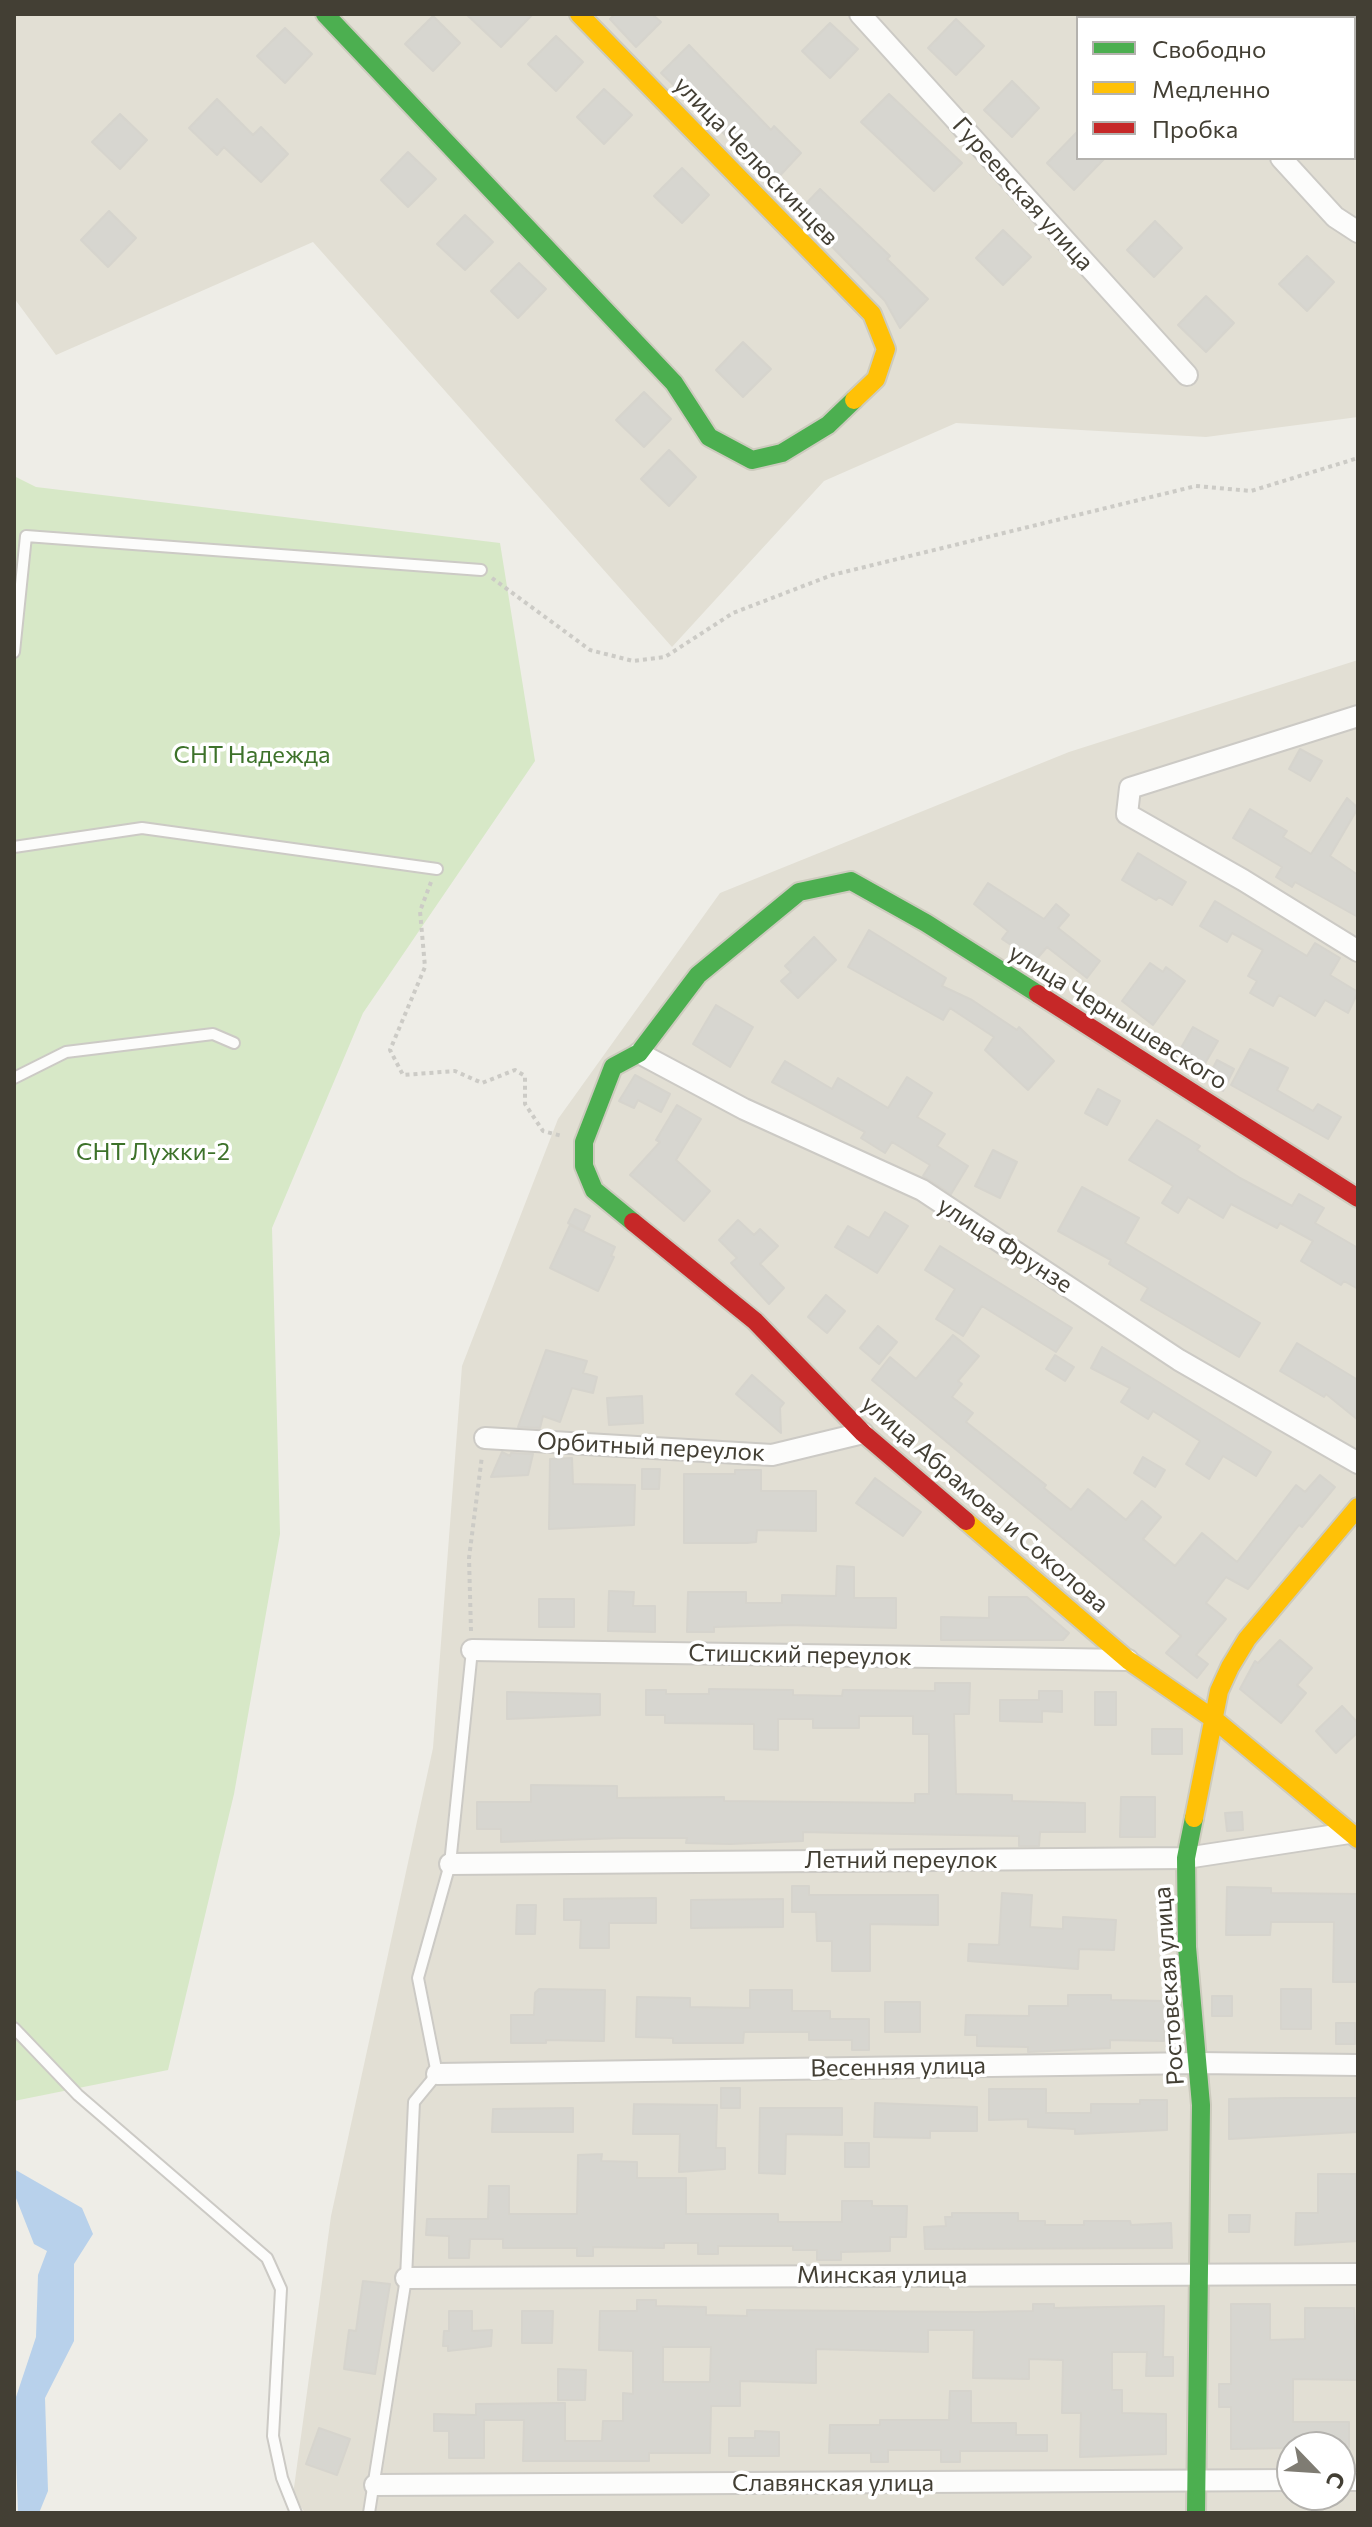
<!DOCTYPE html>
<meta charset="utf-8">
<style>
body{margin:0}
#map{position:relative;width:1372px;height:2527px;overflow:hidden;background:#eeede7;font-family:Commissioner,sans-serif}
canvas{display:block}
.frame{position:absolute;inset:0;border:16px solid #433f34;pointer-events:none}
.legend{position:absolute;left:1076px;top:16px;width:280px;height:144px;box-sizing:border-box;background:#fff;border:2px solid #b4b2ae;margin:0;padding:10px 14px;list-style:none;font-size:24px;color:#433f34}
.legend li{display:flex;align-items:center;gap:16px;height:40px}
.legend b{width:40px;border:2px solid #b4b2ae}
.north{position:absolute;left:1276px;top:2431px;width:80px;height:80px;box-sizing:border-box;background:#fff;border:2px solid #b4b2ae;border-radius:50%;rotate:115deg;font-size:22px;font-weight:700;line-height:32px;text-align:center;color:#433f34}
.north::after{content:'';display:block;margin:auto;width:28px;height:36px;background:#7f7c73;clip-path:polygon(50% 0,100% 100%,50% 72%,0 100%)}
</style>
<div id="map">
<canvas width="1372" height="2527"></canvas>
<div class="frame"></div>
<ul class="legend">
<li><b style="height:10px;background:#4caf50"></b>Свободно</li>
<li><b style="height:10px;background:#ffc107"></b>Медленно</li>
<li><b style="height:10px;background:#c62828"></b>Пробка</li>
</ul>
<div class="north">С</div>
</div>
<script>
const c = document.querySelector('canvas').getContext('2d');
c.lineJoin = 'round';
function fillPath(path, color) { c.fillStyle = color; c.fill(path, 'evenodd'); }
const shape = rows => new Path2D(rows.map(r => 'M' + r).join(''));
function trace(path, color, width, dash) { c.strokeStyle = color; c.lineWidth = width; c.lineCap = dash ? 'butt' : 'round'; c.setLineDash(dash || []); c.stroke(path); }
function label(font, color, halo, rows, align = 'center') {
  c.font = font + ' Commissioner,sans-serif'; c.lineWidth = 7; c.setLineDash([]); c.textBaseline = 'middle'; c.strokeStyle = halo; c.fillStyle = color; for (const [text, x, y, turn = 0] of rows) {
    c.save(); c.translate(x, y); c.rotate((+turn || 0) * Math.PI / 180); c.textAlign = isNaN(turn) ? turn : align; if (halo) c.strokeText(text, 0, 0); c.fillText(text, 0, 0); c.restore();
  }
}
fillPath(shape([
 [14,14,1358,14,1358,417,1206,437,956,423,824,481,672,647,313,242,56,355,14,298],
 [1078,18,1354,18,1354,158,1078,158],
 [1358,660,1358,2513,305,2513,293,2495,331,2216,433,1748,462,1366,558,1119,720,893,1069,752],
 [1292,2447,1340,2447,1340,2495,1292,2495]
]), '#e2dfd4');
fillPath(shape([
 [14,476,36,487,500,543,535,761,363,1013,272,1228,280,1534,234,1794,168,2070,14,2101]
]), '#d7e8c7');
fillPath(shape([
 [14,2169,82,2208,93,2234,74,2264,74,2341,45,2398,48,2491,39,2513,18,2513,14,2403,36,2337,38,2275,47,2251,34,2244,14,2193]
]), '#b8d1eb');
const building = shape([
 [466,14,533,14,501,47,466,14],
 [615,14,652,14,661,22,636,47,610,19,615,14],
 [433,16,460,43,433,71,405,44,433,16],
 [956,19,984,46,956,75,928,48,956,19],
 [830,23,858,49,830,78,802,51,830,23],
 [285,28,312,54,285,83,257,56,285,28],
 [556,36,583,62,556,91,528,64,556,36],
 [689,45,771,130,774,126,801,153,774,182,661,73,689,45],
 [1012,81,1039,108,1012,137,984,110,1012,81],
 [604,89,632,115,604,144,577,117,604,89],
 [889,94,962,163,934,191,861,122,889,94],
 [217,99,253,135,261,127,288,154,261,182,224,147,217,155,189,128,217,99],
 [120,114,147,140,120,169,92,142,120,114],
 [1078,131,1078,158,1105,158,1074,190,1047,163,1078,131],
 [408,152,436,179,408,207,381,180,408,152],
 [682,168,709,195,682,223,654,196,682,168],
 [820,189,890,256,887,259,928,299,900,328,885,301,798,212,820,189],
 [109,211,136,238,108,267,81,240,109,211],
 [465,215,493,242,465,270,437,244,465,215],
 [1155,221,1182,248,1154,277,1127,250,1155,221],
 [1003,230,1031,257,1003,285,976,258,1003,230],
 [1307,256,1334,282,1307,311,1279,284,1307,256],
 [519,263,546,289,518,318,491,291,519,263],
 [1206,296,1234,323,1206,352,1178,325,1206,296],
 [743,342,771,369,743,397,716,370,743,342],
 [644,392,671,419,644,447,616,420,644,392],
 [669,450,696,477,669,506,641,479,669,450],
 [1300,749,1322,761,1310,781,1289,769,1300,749],
 [1347,798,1358,808,1330,856,1358,875,1358,917,1295,882,1292,887,1276,877,1282,867,1233,838,1250,809,1287,831,1283,837,1311,854,1347,798],
 [1138,853,1186,882,1172,905,1159,897,1156,900,1122,880,1138,853],
 [988,883,1044,919,1056,904,1069,915,1058,928,1100,961,1087,978,1047,947,1035,961,1002,939,1008,931,974,904,988,883],
 [1215,901,1307,956,1315,943,1340,958,1330,975,1358,992,1348,1013,1325,1000,1315,1016,1279,995,1273,1006,1250,993,1257,981,1248,976,1263,950,1232,933,1227,942,1200,926,1215,901],
 [869,930,946,978,942,986,972,1000,1017,1030,1019,1027,1054,1061,1028,1090,985,1050,994,1037,950,1008,943,1020,848,967,869,930],
 [814,937,836,960,798,998,781,981,791,972,785,966,814,937],
 [1150,963,1163,972,1166,967,1185,981,1153,1025,1122,1001,1150,963],
 [716,1005,753,1027,730,1067,693,1044,716,1005],
 [1193,1027,1218,1041,1203,1067,1178,1053,1193,1027],
 [1250,1049,1288,1068,1277,1090,1313,1111,1318,1104,1341,1117,1328,1139,1231,1085,1250,1049],
 [1217,1060,1234,1069,1223,1091,1207,1080,1217,1060],
 [785,1061,832,1089,838,1078,888,1108,907,1077,932,1093,917,1117,945,1134,937,1146,968,1166,951,1194,923,1176,930,1165,892,1142,885,1153,861,1138,865,1132,772,1082,785,1061],
 [635,1075,670,1094,661,1112,638,1100,634,1108,619,1101,635,1075],
 [1098,1089,1120,1101,1107,1125,1085,1113,1098,1089],
 [677,1105,701,1119,676,1160,710,1191,684,1221,630,1175,660,1142,656,1140,677,1105],
 [1157,1120,1200,1146,1197,1150,1240,1178,1292,1206,1299,1194,1324,1208,1315,1223,1358,1248,1358,1289,1344,1281,1341,1285,1301,1261,1313,1241,1280,1223,1277,1228,1231,1204,1223,1218,1188,1197,1178,1213,1162,1203,1173,1186,1129,1160,1157,1120],
 [993,1150,1017,1162,1000,1198,975,1186,993,1150],
 [1082,1187,1139,1218,1125,1243,1260,1323,1239,1357,1141,1300,1148,1288,1109,1264,1111,1260,1058,1231,1082,1187],
 [575,1209,590,1216,583,1231,568,1223,575,1209],
 [885,1212,908,1226,877,1273,835,1247,848,1226,869,1238,885,1212],
 [738,1220,754,1235,760,1229,778,1246,760,1264,784,1288,769,1304,731,1263,737,1258,719,1240,738,1220],
 [570,1225,615,1247,611,1256,614,1257,598,1291,550,1268,570,1225],
 [940,1246,1072,1328,1056,1352,982,1306,963,1336,936,1319,955,1289,925,1270,940,1246],
 [826,1295,845,1311,827,1333,808,1317,826,1295],
 [878,1326,897,1342,879,1364,860,1348,878,1326],
 [953,1335,979,1356,958,1381,962,1384,952,1397,973,1413,966,1422,1046,1485,1044,1488,1071,1510,1088,1489,1126,1520,1142,1501,1161,1517,1143,1539,1175,1566,1202,1533,1237,1562,1296,1485,1305,1492,1320,1475,1335,1487,1302,1527,1299,1525,1248,1589,1226,1577,1206,1603,1226,1619,1196,1655,1208,1664,1197,1678,1166,1653,1181,1636,872,1380,890,1357,916,1379,953,1335],
 [1297,1343,1358,1380,1358,1420,1326,1394,1324,1397,1280,1371,1297,1343],
 [1102,1347,1271,1452,1256,1476,1223,1456,1209,1479,1186,1464,1200,1441,1153,1411,1148,1419,1121,1402,1130,1388,1091,1368,1102,1347],
 [546,1350,587,1361,583,1373,597,1377,593,1393,572,1388,560,1422,543,1416,540,1428,518,1427,546,1350],
 [1055,1355,1074,1367,1065,1381,1046,1369,1055,1355],
 [752,1375,784,1403,780,1408,781,1433,736,1394,752,1375],
 [642,1396,643,1423,609,1425,607,1398,642,1396],
 [502,1452,510,1456,511,1453,533,1454,528,1475,491,1477,502,1452],
 [1143,1457,1165,1470,1155,1487,1134,1473,1143,1457],
 [572,1458,573,1484,635,1485,634,1525,549,1529,550,1459,572,1458],
 [642,1469,660,1469,659,1489,642,1489,642,1469],
 [735,1470,761,1470,761,1491,816,1491,816,1531,757,1530,756,1542,747,1543,684,1543,684,1474,735,1474,735,1470],
 [875,1478,921,1512,903,1536,856,1503,875,1478],
 [837,1566,854,1567,854,1598,896,1598,896,1628,789,1625,714,1627,714,1632,687,1632,688,1592,746,1592,746,1603,782,1603,782,1595,836,1596,837,1566],
 [609,1591,634,1592,633,1606,655,1606,655,1632,608,1631,609,1591],
 [989,1597,1027,1597,1069,1633,1063,1640,941,1640,941,1617,989,1618,989,1597],
 [539,1599,574,1599,574,1627,539,1627,539,1599],
 [1280,1640,1312,1668,1297,1685,1306,1693,1281,1723,1240,1689,1255,1661,1258,1663,1280,1640],
 [935,1683,970,1683,969,1714,954,1714,956,1794,1012,1795,1012,1801,1085,1803,1085,1832,1040,1832,1039,1846,1019,1846,1019,1836,849,1833,803,1832,803,1841,730,1844,686,1843,687,1838,622,1838,501,1842,501,1829,477,1829,477,1802,531,1802,531,1785,617,1786,617,1798,724,1797,724,1801,915,1803,915,1794,929,1794,929,1734,913,1734,913,1716,859,1716,859,1728,813,1728,813,1719,778,1719,778,1750,754,1749,754,1724,665,1723,665,1715,646,1715,646,1690,666,1690,666,1694,709,1694,709,1689,793,1690,793,1695,842,1696,843,1690,935,1691,935,1683],
 [1039,1691,1062,1691,1062,1712,1042,1711,1042,1722,1000,1721,1000,1700,1039,1700,1039,1691],
 [507,1692,600,1694,600,1715,507,1719,507,1692],
 [1095,1692,1116,1692,1116,1725,1095,1725,1095,1692],
 [1342,1706,1358,1723,1358,1732,1336,1753,1316,1731,1342,1706],
 [1152,1729,1182,1729,1182,1754,1152,1754,1152,1729],
 [1121,1797,1155,1797,1155,1837,1120,1837,1121,1797],
 [1242,1812,1243,1830,1227,1831,1225,1813,1242,1812],
 [792,1886,809,1886,809,1895,938,1895,938,1925,870,1924,870,1971,832,1971,832,1941,817,1941,816,1912,792,1912,792,1886],
 [1227,1887,1271,1888,1271,1893,1358,1894,1358,1982,1333,1982,1334,1922,1271,1922,1270,1935,1226,1935,1227,1887],
 [1002,1893,1032,1895,1030,1927,1063,1929,1063,1917,1116,1920,1114,1950,1079,1949,1078,1969,968,1961,969,1944,999,1945,1002,1893],
 [656,1898,656,1923,609,1923,609,1948,580,1948,581,1920,564,1920,564,1899,656,1898],
 [783,1899,783,1927,691,1928,691,1900,783,1899],
 [517,1905,536,1905,535,1934,516,1934,517,1905],
 [539,1989,605,1990,604,2041,546,2040,546,2043,511,2043,511,2015,534,2015,535,1993,539,1989],
 [1281,1989,1311,1989,1311,2029,1281,2029,1281,1989],
 [750,1990,792,1990,792,2011,830,2011,830,2019,869,2019,869,2050,852,2050,852,2040,809,2040,809,2032,744,2032,743,2043,673,2043,673,2038,636,2037,637,1997,690,1998,690,2007,750,2008,750,1990],
 [1068,1995,1111,1995,1111,2000,1165,2001,1164,2041,1110,2040,1110,2048,1028,2052,1028,2047,977,2046,977,2035,965,2035,966,2015,1029,2016,1029,2006,1068,2006,1068,1995],
 [1212,1996,1232,1996,1232,2016,1212,2016,1212,1996],
 [885,2002,920,2002,920,2032,885,2032,885,2002],
 [1336,2023,1355,2023,1355,2044,1336,2044,1336,2023],
 [721,2088,740,2088,740,2108,721,2108,721,2088],
 [989,2089,1046,2089,1046,2113,1091,2113,1091,2104,1140,2104,1140,2100,1167,2100,1167,2130,1075,2134,1075,2129,1028,2127,1028,2119,989,2120,989,2089],
 [1286,2098,1358,2098,1358,2132,1229,2139,1229,2099,1286,2098],
 [875,2103,977,2107,977,2131,930,2131,930,2138,874,2137,875,2103],
 [634,2104,717,2105,716,2148,725,2148,725,2169,679,2172,680,2134,633,2134,634,2104],
 [573,2108,573,2132,492,2132,493,2109,573,2108],
 [760,2108,842,2108,842,2135,786,2134,785,2174,759,2173,760,2108],
 [845,2143,869,2143,869,2167,845,2167,845,2143],
 [602,2154,601,2161,637,2162,637,2178,686,2178,686,2214,778,2214,778,2222,842,2222,842,2201,872,2201,872,2206,907,2206,906,2237,890,2237,890,2251,841,2252,841,2260,817,2260,817,2250,793,2250,793,2246,718,2246,718,2254,698,2254,698,2243,664,2243,664,2248,593,2247,593,2256,577,2256,577,2248,503,2248,503,2239,470,2239,469,2258,449,2258,449,2236,426,2235,427,2219,488,2219,489,2186,509,2186,509,2214,577,2214,578,2155,602,2154],
 [1318,2174,1356,2174,1358,2241,1295,2245,1296,2213,1318,2213,1318,2174],
 [952,2213,1018,2213,1018,2221,1045,2221,1045,2225,1084,2225,1084,2221,1130,2221,1131,2225,1171,2223,1172,2248,925,2249,924,2227,946,2226,945,2217,952,2217,952,2213],
 [1229,2215,1250,2215,1249,2232,1229,2232,1229,2215],
 [363,2281,390,2284,375,2374,344,2369,349,2330,356,2331,363,2281],
 [637,2300,656,2300,656,2306,706,2307,706,2315,747,2316,747,2310,977,2312,1033,2311,1033,2304,1054,2304,1054,2308,1164,2306,1163,2357,1173,2357,1173,2376,1146,2376,1147,2352,1112,2352,1112,2390,1122,2390,1122,2413,1166,2414,1166,2454,1080,2457,1081,2413,1062,2413,1063,2360,1029,2359,1029,2379,973,2378,974,2330,928,2330,928,2352,816,2349,816,2383,740,2381,740,2406,711,2406,710,2453,649,2453,649,2461,523,2461,524,2420,484,2420,484,2458,449,2458,449,2431,434,2431,434,2414,476,2415,476,2404,565,2403,565,2441,602,2441,603,2421,623,2421,623,2393,633,2394,633,2351,599,2350,600,2311,637,2311,637,2300],
 [663,2347,711,2347,710,2382,663,2382,663,2347],
 [1231,2304,1270,2304,1270,2340,1305,2339,1305,2308,1354,2308,1358,2380,1293,2379,1293,2422,1349,2422,1349,2447,1231,2449,1231,2407,1219,2407,1219,2384,1231,2384,1231,2304],
 [449,2311,472,2311,472,2331,492,2330,491,2346,448,2351,448,2346,443,2346,444,2331,449,2331,449,2311],
 [522,2311,553,2311,552,2343,522,2343,522,2311],
 [558,2369,586,2370,585,2400,558,2400,558,2369],
 [950,2391,971,2391,971,2423,1016,2423,1016,2435,1047,2435,1047,2451,960,2451,960,2462,941,2462,941,2450,888,2450,888,2462,871,2462,871,2453,829,2453,830,2425,880,2425,880,2420,949,2420,950,2391],
 [319,2428,350,2439,337,2475,306,2464,319,2428],
 [755,2431,779,2432,779,2456,729,2456,729,2438,755,2438,755,2431]
]);
fillPath(building, '#d7d6d0');
trace(building, '#d6d4cd', 2);
const lane = shape([
 [14,652,26,536,481,570],
 [14,847,142,828,437,869],
 [14,1078,66,1052,213,1034,234,1043],
 [14,2028,78,2095,267,2258,281,2289,273,2436,282,2478,296,2513],
 [369,2513,406,2278,414,2102,437,2074,418,1978,450,1864,472,1650]
]);
const street = shape([
 [860,14,1187,375],
 [1148,14,1152,18],
 [1281,158,1335,217,1358,232],
 [1358,716,1130,788,1127,814,1243,880,1358,951],
 [639,1053,744,1109,922,1190,1179,1360,1358,1463],
 [485,1438,772,1455,863,1433],
 [472,1650,1128,1660],
 [450,1864,1186,1858,1349,1833],
 [437,2074,1199,2063,1358,2065],
 [406,2278,1358,2274],
 [1340,2480,1358,2480],
 [375,2485,1292,2480]
]);
const fast = shape([
 [325,14,674,383,709,437,752,460,782,453,828,425,854,400],
 [633,1222,594,1190,584,1166,584,1142,613,1067,639,1053,698,975,799,892,851,881,926,923,1038,994],
 [1194,1818,1186,1858,1187,1947,1201,2105,1196,2513]
]);
const slow = shape([
 [579,14,872,314,886,349,876,379,854,400],
 [966,1521,1128,1660,1215,1720,1358,1839],
 [1194,1818,1219,1691,1230,1667,1247,1639,1358,1507]
]);
const jam = shape([
 [1038,994,1358,1198],
 [633,1222,755,1321,863,1433,966,1521]
]);
trace(lane, '#cccac5', 14);
trace(street, '#cccac5', 24);
trace(fast, '#cdcbbe', 22);
trace(slow, '#cdcbbe', 22);
trace(jam, '#cdcbbe', 22);
trace(shape([
 [492,578,590,650,633,661,665,657,733,613,832,575,1196,486,1251,491,1358,458],
 [431,882,420,911,425,967,390,1050,403,1075,455,1071,482,1083,515,1070,525,1076,525,1104,543,1131,562,1136],
 [471,1631,469,1558,482,1456]
]), '#cccbc6', 4, [4, 4]);
trace(lane, '#fcfcfb', 10);
trace(street, '#fcfcfb', 20);
trace(fast, '#4caf50', 18);
trace(slow, '#ffc107', 18);
trace(jam, '#c62828', 18);
label('24px', '#433f34', '#fff', [
 ["улица Челюскинцев",756,161,46],
 ["Гуреевская улица",1023,194,48],
 ["улица Чернышевского",1118,1017,32],
 ["улица Фрунзе",1005,1245,33],
 ["Орбитный переулок",651,1447,3],
 ["улица Абрамова и Соколова",985,1504,41],
 ["Стишский переулок",800,1655,1],
 ["Летний переулок",901,1860],
 ["Ростовская улица",1169,1986,-94],
 ["Весенняя улица",898,2067,-1],
 ["Минская улица",882,2275],
 ["Славянская улица",833,2483]
]);
label('24px', '#3d722a', '#fff', [
 ["СНТ Надежда",252,755],
 ["СНТ Лужки-2",153,1152]
]);
</script>
